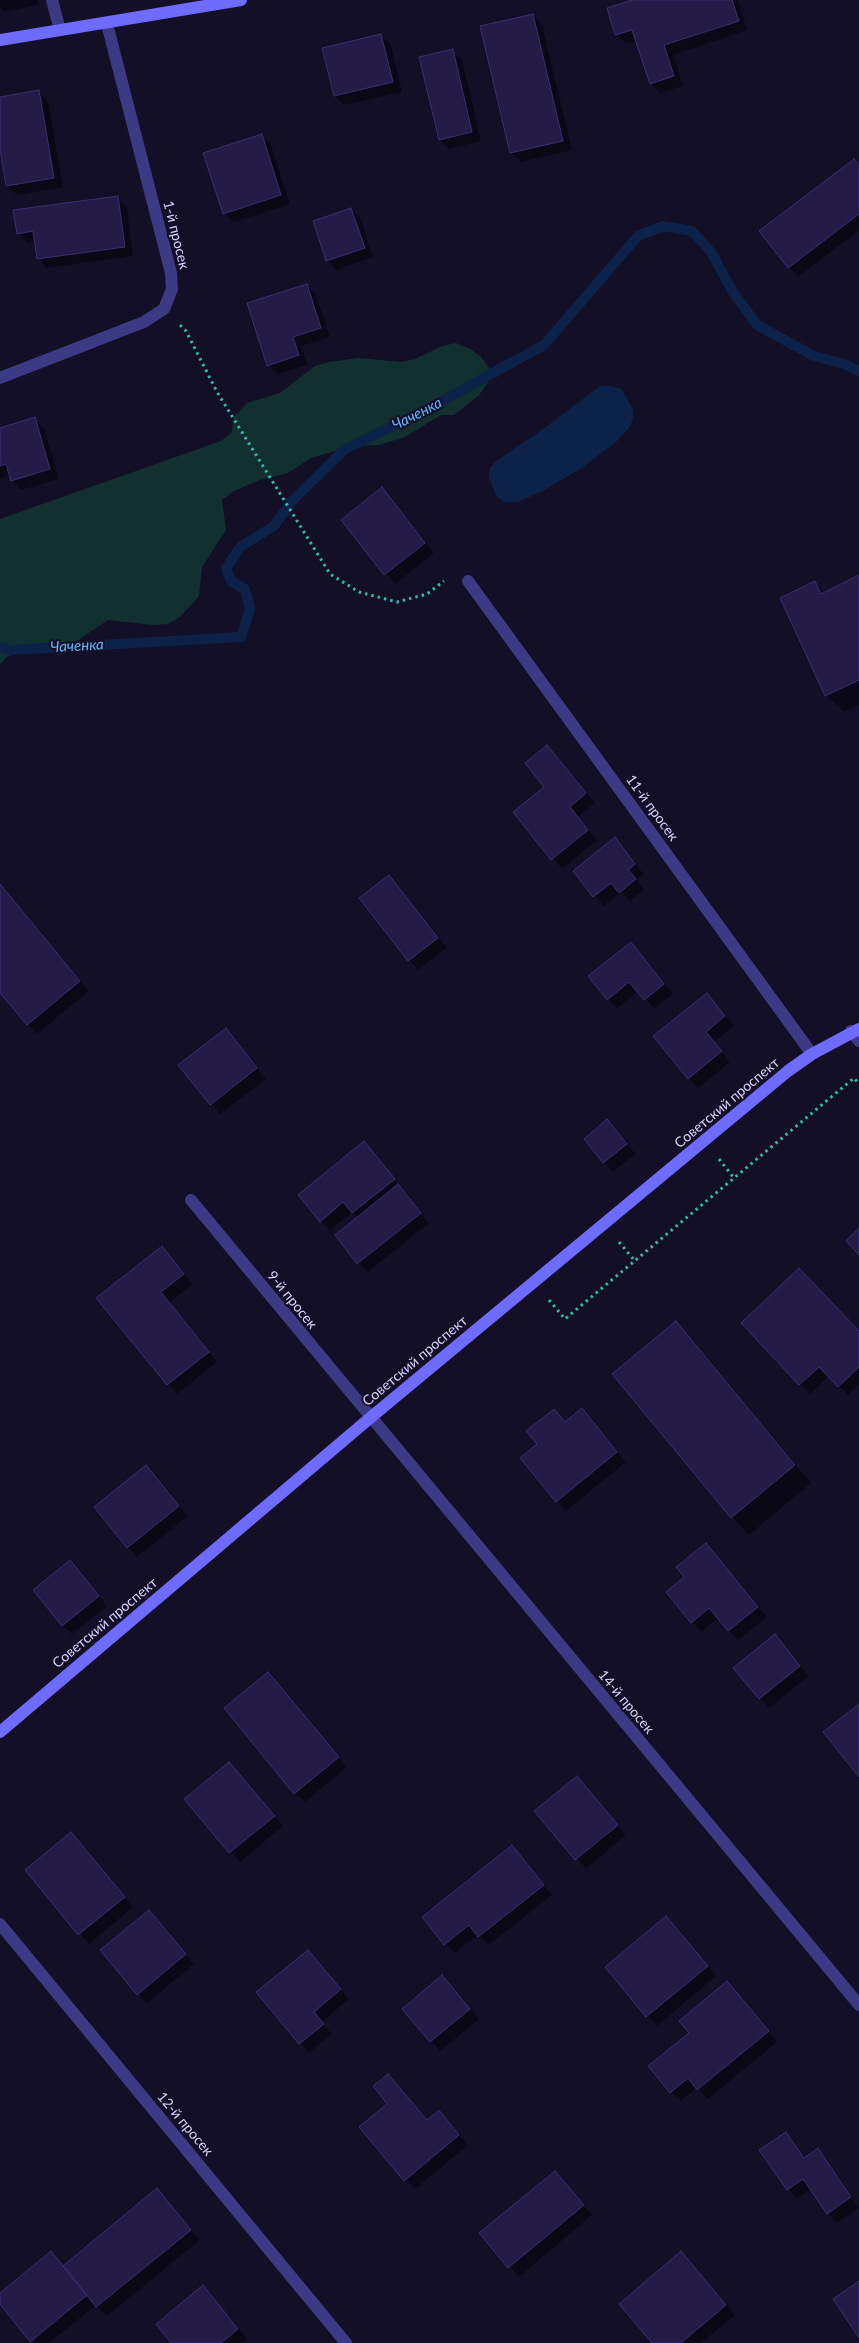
<!DOCTYPE html>
<meta charset="utf-8">
<style>
body{margin:0}
canvas{display:block;background:#130f26}
</style>
<canvas width="859" height="2343"></canvas>
<script>
const c = document.querySelector('canvas').getContext('2d');
c.lineJoin = 'round';
function fillPath(path, color) { c.fillStyle = color; c.fill(path, 'evenodd'); }
const shape = rows => new Path2D(rows.map(r => 'M' + r).join(''));
function trace(path, color, width, dash) { c.strokeStyle = color; c.lineWidth = width; c.lineCap = dash ? 'butt' : 'round'; c.setLineDash(dash || []); c.stroke(path); }
function label(font, color, halo, rows, align = 'center') {
  c.font = font + ' Lato,sans-serif'; c.lineWidth = 4; c.setLineDash([]); c.textBaseline = 'middle'; c.strokeStyle = halo; c.fillStyle = color; for (const [text, x, y, turn = 0] of rows) {
    c.save(); c.translate(x, y); c.rotate((+turn || 0) * Math.PI / 180); c.textAlign = isNaN(turn) ? turn : align; if (halo) c.strokeText(text, 0, 0); c.fillText(text, 0, 0); c.restore();
  }
}
fillPath(shape([
 [456,343,470,349,481,357,490,369,487,384,479,395,454,415,441,415,405,437,379,445,352,446,311,458,288,473,260,480,234,491,222,500,226,530,202,567,199,596,180,617,168,624,153,625,108,620,74,643,48,650,19,652,7,657,0,664,0,519,221,441,232,432,233,418,247,403,280,393,315,366,329,362,358,358,401,362,415,359,442,346]
]), '#12302f');
fillPath(shape([
 [600,386,611,386,622,389,633,410,633,419,629,428,616,442,580,469,543,491,518,502,504,502,496,496,489,478,490,468,496,461,539,432]
]), '#0c2248');
fillPath(shape([
 [0,0,38,0,39,5,4,12,0,7],
 [636,0,738,0,747,30,673,55,683,86,660,93,651,83,637,41,626,44,616,34],
 [533,15,542,25,572,150,521,162,511,153,482,27],
 [381,35,391,45,402,92,344,105,335,96],
 [452,51,462,60,481,141,449,149,440,140],
 [39,91,48,101,63,187,17,195,7,186,0,141,0,98],
 [261,135,271,145,290,204,234,222,224,213],
 [854,161,859,166,859,231,798,277,789,267],
 [117,197,127,207,133,256,47,268,38,258,35,241,27,243,18,233],
 [351,210,361,219,373,257,336,270,327,260],
 [307,285,316,295,330,337,301,346,307,365,278,374,268,365],
 [35,419,44,428,59,479,21,490,12,480,10,475,0,478,0,429],
 [382,489,434,553,395,584,342,520],
 [859,577,859,705,844,712,826,695,814,583,825,593],
 [547,746,595,803,578,817,597,840,562,869,514,812,546,787],
 [615,839,644,874,636,880,644,889,630,901,621,892,604,906,574,871],
 [389,876,447,948,418,970,361,899],
 [0,884,89,991,37,1034,0,991],
 [631,944,673,994,654,1008,639,991,617,1008,608,999],
 [707,994,734,1026,714,1042,730,1062,698,1088,689,1078],
 [226,1030,266,1079,220,1114,180,1065],
 [607,1121,636,1154,613,1172,604,1162],
 [364,1143,429,1223,368,1272,358,1263,358,1218,353,1212,330,1230,321,1221],
 [162,1247,193,1284,170,1302,217,1362,177,1394,98,1298],
 [676,1323,693,1340,811,1483,749,1535,732,1517],
 [742,1323,859,1332,859,1385,848,1395,829,1376,810,1394],
 [554,1410,566,1423,582,1410,626,1462,566,1511,557,1501,539,1444],
 [146,1467,188,1516,137,1557,128,1547],
 [706,1544,767,1617,738,1640,718,1618,701,1632,667,1592,686,1578],
 [70,1562,107,1606,72,1634,62,1625],
 [775,1636,809,1676,769,1708,760,1698],
 [268,1673,347,1767,305,1802,295,1793],
 [229,1763,283,1826,240,1862,186,1799],
 [577,1777,626,1835,586,1869,536,1811],
 [71,1834,133,1907,89,1944,26,1871],
 [512,1847,552,1895,489,1945,478,1935,455,1953,445,1944],
 [666,1918,716,1976,657,2026,607,1967],
 [158,1921,194,1964,147,2003,138,1994],
 [308,1951,349,1999,322,2022,332,2034,309,2053,258,1993],
 [442,1977,479,2019,440,2051,404,2009],
 [727,1982,777,2042,708,2099,697,2088,681,2101,671,2092,691,2033],
 [388,2076,428,2121,448,2121,468,2145,415,2189,361,2127,389,2104],
 [786,2133,806,2158,818,2150,827,2159,859,2208,837,2223,828,2213,811,2189,797,2198,788,2189],
 [564,2182,592,2215,519,2277,481,2233],
 [157,2190,200,2240,107,2316,96,2305,49,2343,34,2343,0,2302,0,2295,64,2267],
 [690,2262,735,2315,701,2343,653,2343],
 [212,2296,247,2339,242,2343,173,2343]
]), '#0007');
trace(shape([
 [0,647,11,650,241,637,250,609,245,589,232,582,226,569,240,547,274,526,293,500,345,449,418,414,544,345,638,236,663,226,692,231,711,252,733,292,757,325,814,356,844,364,859,371]
]), '#0c2248', 10);
const building = shape([
 [632,0,732,0,739,21,664,45,674,76,650,84,632,30,615,35,607,8,632,0],
 [533,14,563,141,510,153,480,26,533,14],
 [381,34,393,82,334,96,322,48,381,34],
 [453,49,472,132,439,140,419,57,453,49],
 [39,90,54,178,6,186,0,149,0,97,39,90],
 [262,134,281,195,223,214,203,153,262,134],
 [854,159,859,166,859,214,788,268,759,231,854,159],
 [118,196,125,247,37,259,33,231,17,234,13,210,118,196],
 [351,208,365,248,326,261,313,221,351,208],
 [307,284,321,328,293,337,299,355,267,366,247,303,307,284],
 [35,417,50,469,11,481,6,464,0,466,0,428,35,417],
 [382,487,425,543,384,575,341,520,382,487],
 [859,575,859,680,825,696,780,598,815,581,821,594,859,575],
 [547,745,586,793,570,807,588,830,551,860,513,812,544,787,525,763,547,745],
 [615,837,635,864,628,870,636,879,619,893,611,883,593,897,573,871,615,837],
 [389,875,438,938,408,961,359,898,389,875],
 [0,884,80,981,27,1025,0,993,0,884],
 [631,942,664,984,644,1000,629,982,607,1000,588,976,631,942],
 [707,993,725,1016,706,1032,722,1051,688,1079,653,1036,707,993],
 [226,1028,257,1068,210,1105,178,1065,226,1028],
 [607,1119,627,1144,603,1163,584,1139,607,1119],
 [364,1141,395,1179,352,1213,343,1202,320,1222,298,1195,364,1141],
 [398,1184,421,1213,357,1264,335,1235,398,1184],
 [859,1228,859,1255,846,1241,859,1228],
 [162,1246,184,1274,161,1292,209,1352,167,1385,96,1298,162,1246],
 [799,1268,859,1331,859,1367,838,1387,819,1367,799,1385,741,1323,799,1268],
 [676,1321,795,1465,731,1518,612,1374,676,1321],
 [582,1408,617,1452,556,1502,520,1458,537,1444,526,1431,554,1409,565,1422,582,1408],
 [146,1465,179,1506,127,1548,94,1507,146,1465],
 [706,1543,758,1607,728,1631,709,1608,691,1623,666,1592,684,1577,676,1567,706,1543],
 [70,1560,99,1596,62,1626,33,1590,70,1560],
 [775,1634,800,1666,759,1699,733,1668,775,1634],
 [268,1672,339,1757,294,1794,224,1708,268,1672],
 [859,1704,859,1777,823,1732,859,1704],
 [229,1762,275,1816,229,1853,184,1799,229,1762],
 [577,1776,618,1825,575,1860,534,1811,577,1776],
 [71,1832,125,1897,78,1935,25,1870,71,1832],
 [512,1845,544,1885,478,1937,469,1925,444,1945,422,1917,512,1845],
 [149,1910,186,1954,137,1995,100,1950,149,1910],
 [666,1916,708,1966,646,2017,605,1967,666,1916],
 [308,1950,341,1989,314,2012,324,2024,299,2044,256,1992,308,1950],
 [442,1975,470,2009,430,2042,402,2009,442,1975],
 [727,1981,769,2031,697,2090,688,2078,670,2093,648,2066,689,2033,679,2021,727,1981],
 [388,2074,427,2120,439,2110,459,2135,404,2181,359,2127,387,2104,373,2086,388,2074],
 [786,2132,804,2158,818,2148,851,2197,827,2214,803,2179,787,2190,759,2150,786,2132],
 [555,2171,584,2205,508,2268,479,2233,555,2171],
 [157,2188,191,2230,96,2307,63,2266,157,2188],
 [51,2251,87,2295,30,2342,0,2304,0,2293,51,2251],
 [681,2251,726,2305,681,2343,652,2343,619,2304,681,2251],
 [859,2281,859,2338,833,2299,859,2281],
 [203,2285,238,2329,221,2343,171,2343,156,2324,203,2285]
]);
fillPath(building, '#241b47');
trace(building, '#3b2d73', 1);
trace(shape([
 [180,325,186,331,217,392,330,574,359,592,397,602,427,594,444,581],
 [719,1159,734,1178],
 [619,1242,635,1261],
 [549,1300,565,1319,854,1078,859,1084]
]), '#2fb8b0', 3, [2.5, 4]);
trace(shape([
 [52,0,60,30]
]), '#3d3a85', 12);
trace(shape([
 [0,378,144,322,164,309,172,289,171,273,107,24],
 [468,581,812,1054],
 [851,1031,859,1041],
 [191,1200,859,2005],
 [0,1924,346,2343]
]), '#3d3a85', 12);
trace(shape([
 [0,40,241,0],
 [0,1732,370,1418,788,1071,812,1054,859,1029]
]), '#6f6bff', 12);
label('14px', '#d9d4ff', '#130f26', [
 ["1-й просек",176,235,76],
 ["11-й просек",652,808,54],
 ["Советский проспект",727,1103,-40],
 ["9-й просек",292,1300,51],
 ["Советский проспект",415,1361,-40],
 ["Советский проспект",105,1623,-40],
 ["14-й просек",626,1702,50],
 ["12-й просек",185,2124,50]
]);
label('italic 15px', '#62b6ff', '#130f26', [
 ["Чаченка",417,414,-27],
 ["Чаченка",77,646,-3]
]);
</script>
